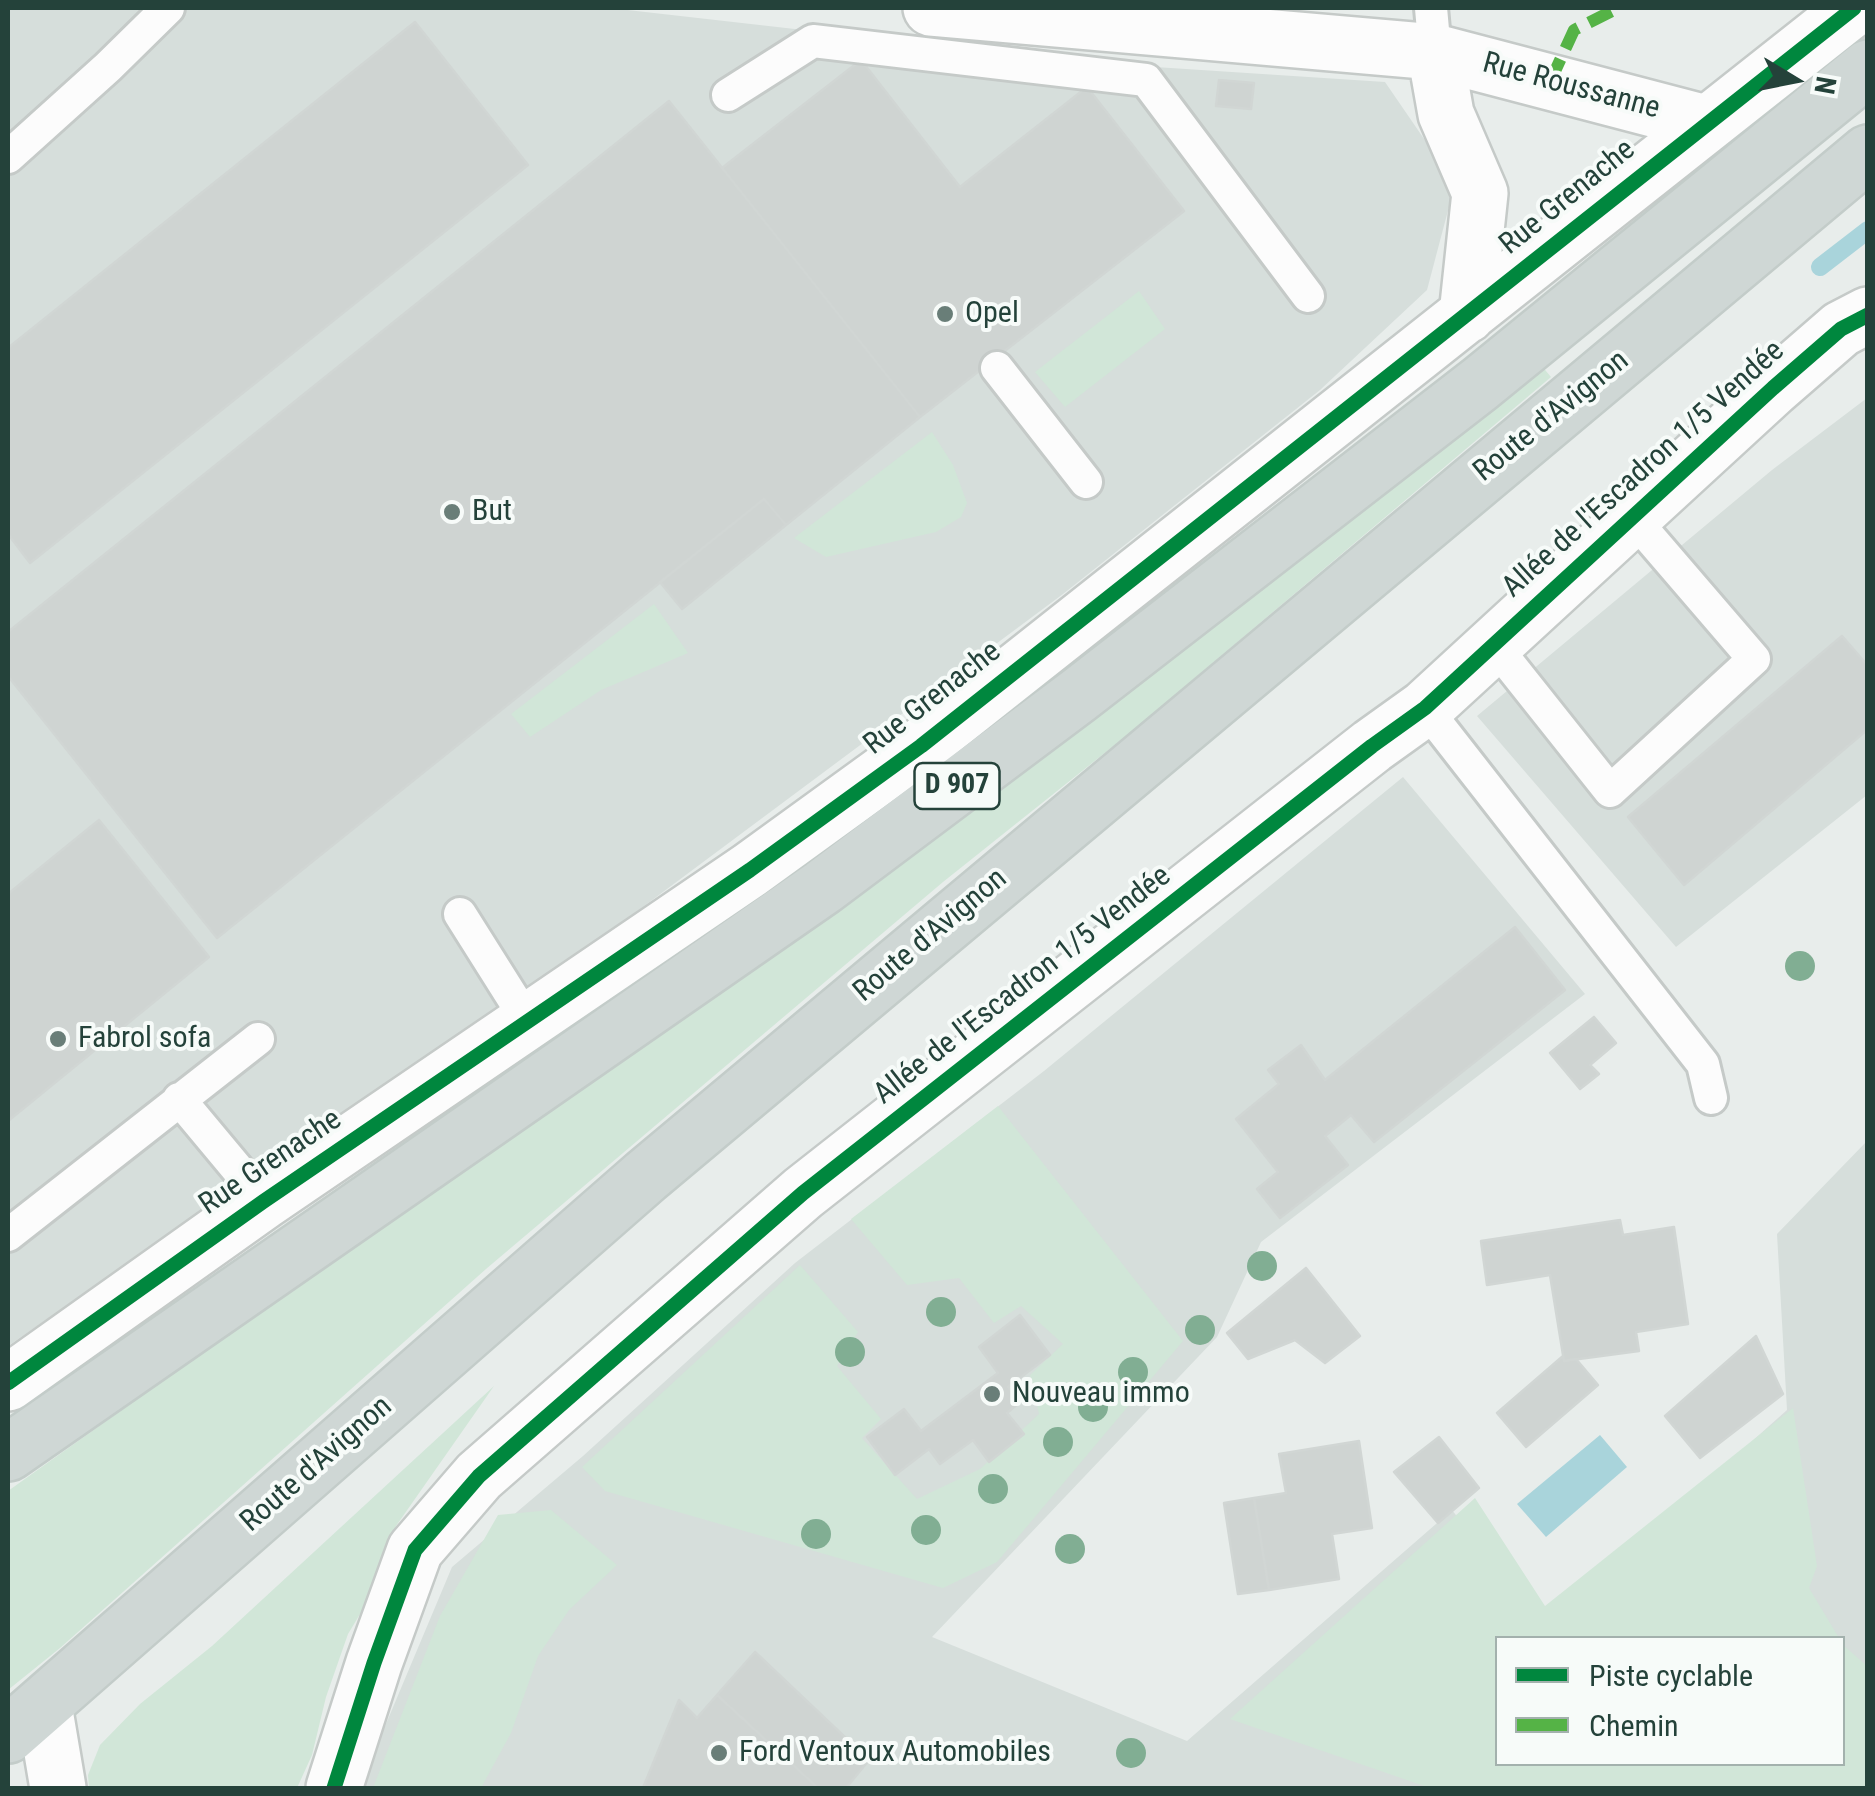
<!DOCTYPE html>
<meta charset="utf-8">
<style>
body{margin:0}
#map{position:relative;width:1875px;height:1796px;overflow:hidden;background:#e8edeb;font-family:"Roboto Condensed",sans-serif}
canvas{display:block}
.frame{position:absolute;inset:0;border:10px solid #24423a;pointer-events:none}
.legend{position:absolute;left:1495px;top:1636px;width:350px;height:130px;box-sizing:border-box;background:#f7fbf9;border:2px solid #a3b1ad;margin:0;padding:12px 18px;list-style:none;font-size:30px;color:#24423a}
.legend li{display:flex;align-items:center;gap:20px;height:50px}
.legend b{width:50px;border:2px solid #a3b1ad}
.north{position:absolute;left:1745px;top:30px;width:100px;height:100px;-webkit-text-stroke:8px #f7fbf9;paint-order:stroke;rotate:100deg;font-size:28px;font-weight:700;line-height:40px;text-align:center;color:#24423a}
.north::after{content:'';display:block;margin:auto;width:35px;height:45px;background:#24423a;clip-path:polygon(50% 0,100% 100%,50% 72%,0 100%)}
</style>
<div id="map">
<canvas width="1875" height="1796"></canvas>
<div class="frame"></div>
<ul class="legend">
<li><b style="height:12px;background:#00873e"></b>Piste cyclable</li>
<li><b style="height:12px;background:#55b346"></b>Chemin</li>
</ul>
<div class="north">N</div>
</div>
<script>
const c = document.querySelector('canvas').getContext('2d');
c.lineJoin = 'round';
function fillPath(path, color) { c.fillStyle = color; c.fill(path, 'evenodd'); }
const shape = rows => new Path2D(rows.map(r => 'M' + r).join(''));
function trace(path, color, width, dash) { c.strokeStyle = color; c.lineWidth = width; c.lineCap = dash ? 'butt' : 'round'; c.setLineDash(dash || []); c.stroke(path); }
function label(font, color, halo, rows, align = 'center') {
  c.font = font + ' "Roboto Condensed",sans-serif'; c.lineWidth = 8; c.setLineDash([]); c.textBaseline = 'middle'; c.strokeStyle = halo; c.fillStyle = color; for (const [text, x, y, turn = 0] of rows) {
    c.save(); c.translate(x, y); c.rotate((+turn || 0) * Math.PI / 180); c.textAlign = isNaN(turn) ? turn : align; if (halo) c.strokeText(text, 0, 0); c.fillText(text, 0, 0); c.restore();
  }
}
fillPath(shape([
 [8,8,610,8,1094,63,1385,82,1455,184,1427,290,1320,390,1063,594,573,959,8,1346],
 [1867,398,1867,795,1676,947,1477,716,1772,470],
 [1403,777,1585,994,1261,1242,1217,1337,932,1637,1187,1741,1452,1510,1543,1628,1787,1410,1777,1234,1867,1141,1867,1788,364,1788,375,1750,452,1567,583,1456,795,1263,1044,1071],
 [1498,1638,1842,1638,1842,1764,1498,1764]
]), '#d6dedb');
fillPath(shape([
 [1139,291,1165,329,1065,407,1035,372],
 [1541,365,1551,377,1499,421,1131,732,943,882,486,1269,60,1648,8,1690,8,1491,451,1175,717,993,1028,768],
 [932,432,953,465,967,503,961,517,936,532,826,557,794,538],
 [654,604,688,653,601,690,530,737,511,714],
 [998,1106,1183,1341,997,1562,943,1588,605,1491,582,1467,800,1265,858,1332,837,1366,881,1419,862,1438,917,1499,980,1469,1039,1414,1030,1375,1063,1344,1021,1306,994,1323,959,1278,907,1285,851,1219],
 [494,1386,396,1526,371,1596,348,1634,326,1697,312,1755,297,1788,89,1788,88,1775,100,1745,140,1704,212,1646],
 [1793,1408,1817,1566,1809,1588,1839,1638,1498,1638,1498,1764,1842,1764,1843,1645,1867,1666,1867,1788,1430,1788,1230,1719,1475,1498,1545,1606],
 [551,1510,617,1565,569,1610,538,1656,511,1733,481,1788,373,1788,440,1616,498,1515]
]), '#d1e6d8');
fillPath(shape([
 [1600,1435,1627,1467,1546,1537,1517,1504]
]), '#a9d4db');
trace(shape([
 [1820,267,1868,230]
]), '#a9d4db', 18);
const building = shape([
 [415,22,528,165,30,563,8,534,8,348,415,22],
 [861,60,960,187,1087,87,1184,211,920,417,722,168,861,60],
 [1219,80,1254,83,1251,109,1216,106,1219,80],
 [669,101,920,417,786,525,764,499,217,938,8,676,8,632,669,101],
 [764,499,786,525,682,609,660,582,764,499],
 [1842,636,1868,666,1868,729,1684,885,1628,817,1842,636],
 [99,820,209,957,8,1121,8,894,99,820],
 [1515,927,1565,990,1374,1142,1351,1115,1325,1136,1348,1165,1280,1218,1257,1189,1278,1172,1236,1119,1279,1084,1268,1070,1301,1045,1325,1080,1515,927],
 [1594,1017,1616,1043,1590,1065,1599,1074,1580,1089,1550,1053,1594,1017],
 [1620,1220,1623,1235,1674,1227,1688,1324,1636,1332,1639,1351,1564,1361,1550,1275,1487,1285,1481,1241,1620,1220],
 [1306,1268,1360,1336,1325,1363,1295,1340,1248,1359,1227,1333,1306,1268],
 [1020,1315,1050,1355,1008,1387,1020,1402,1007,1413,1024,1434,989,1462,973,1440,940,1464,929,1449,895,1475,867,1437,904,1409,921,1431,998,1373,979,1347,1020,1315],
 [1756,1336,1783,1394,1700,1458,1665,1416,1756,1336],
 [1563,1356,1564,1361,1576,1359,1598,1385,1526,1447,1497,1413,1563,1356],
 [1439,1437,1479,1488,1438,1523,1394,1472,1439,1437],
 [1359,1441,1372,1528,1332,1534,1339,1579,1269,1590,1254,1498,1286,1493,1279,1454,1359,1441],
 [1254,1498,1269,1590,1238,1594,1224,1503,1254,1498],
 [755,1652,869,1760,846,1788,818,1788,717,1695,755,1652],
 [717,1695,818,1788,643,1788,679,1700,697,1718,717,1695]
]);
fillPath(building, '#cfd4d2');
trace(building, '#d1d6d4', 2.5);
const lane = shape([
 [1431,8,1435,52],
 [728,95,813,41,1146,80,1308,296],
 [8,157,108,67,168,8],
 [997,368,1086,482],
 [1494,645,1610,791,1754,659,1632,517],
 [1425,708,1703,1064,1711,1098],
 [460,914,528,1022],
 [179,1099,264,1201],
 [8,1235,258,1039]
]);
const street = shape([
 [931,8,1435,52,1706,123],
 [1435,52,1446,114,1480,193,1467,315],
 [8,1383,264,1201,750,870,921,746,1854,8],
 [44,1705,58,1788],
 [334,1788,374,1663,415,1550,479,1476,803,1193,1372,746,1425,708,1773,388,1841,329,1868,315]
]);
const primary = shape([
 [8,1453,823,887,1079,695,1480,384,1868,68],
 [8,1735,646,1176,1868,153]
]);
trace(lane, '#c5cac8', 38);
trace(street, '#c5cac8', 60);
trace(primary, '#c3ccc9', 60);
trace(lane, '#fcfcfc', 32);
trace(street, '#fcfcfc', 55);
trace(primary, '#cfd7d5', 55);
trace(shape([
 [1550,82,1574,30,1618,8]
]), '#55b346', 12, [25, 12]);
trace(shape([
 [8,1383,264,1201,750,870,921,746,1854,8],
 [334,1788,374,1663,415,1550,479,1476,803,1193,1372,746,1425,708,1773,388,1841,329,1868,315]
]), '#00873e', 15);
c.fillStyle = '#81ae93';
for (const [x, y] of [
 [1800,966],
 [1262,1266],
 [941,1312],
 [1200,1330],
 [850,1352],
 [1133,1372],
 [1093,1407],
 [1058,1442],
 [993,1489],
 [926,1530],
 [816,1534],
 [1070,1549],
 [1131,1753]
]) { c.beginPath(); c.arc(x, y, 15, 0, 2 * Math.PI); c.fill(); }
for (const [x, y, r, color] of [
 [945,314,10,"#697e78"],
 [452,512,10,"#697e78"],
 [58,1039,10,"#697e78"],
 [992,1394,10,"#697e78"],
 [719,1753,10,"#697e78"]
]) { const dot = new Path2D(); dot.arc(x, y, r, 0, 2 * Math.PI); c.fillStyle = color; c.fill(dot); trace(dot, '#f7fbf9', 4); }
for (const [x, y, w] of [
 [957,786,85]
]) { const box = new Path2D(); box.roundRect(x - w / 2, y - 23, w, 46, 8); c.fillStyle = '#f7fbf9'; c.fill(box); trace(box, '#24423a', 2.5); }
label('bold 28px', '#24423a', null, [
 ["D 907",957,786]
]);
label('30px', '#24423a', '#f7fbf9', [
 ["Rue Roussanne",1571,87,15],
 ["Rue Grenache",1568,198,-39],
 ["Route d'Avignon",1552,417,-39],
 ["Allée de l'Escadron 1/5 Vendée",1644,470,-42],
 ["Rue Grenache",933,699,-38],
 ["Route d'Avignon",931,936,-40],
 ["Allée de l'Escadron 1/5 Vendée",1023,986,-38],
 ["Rue Grenache",271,1163,-34],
 ["Route d'Avignon",317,1465,-41]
]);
label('30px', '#24423a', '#f7fbf9', [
 ["Opel",965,314],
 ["But",472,512],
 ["Fabrol sofa",78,1039],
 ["Nouveau immo",1012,1394],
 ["Ford Ventoux Automobiles",739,1753]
], 'left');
</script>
